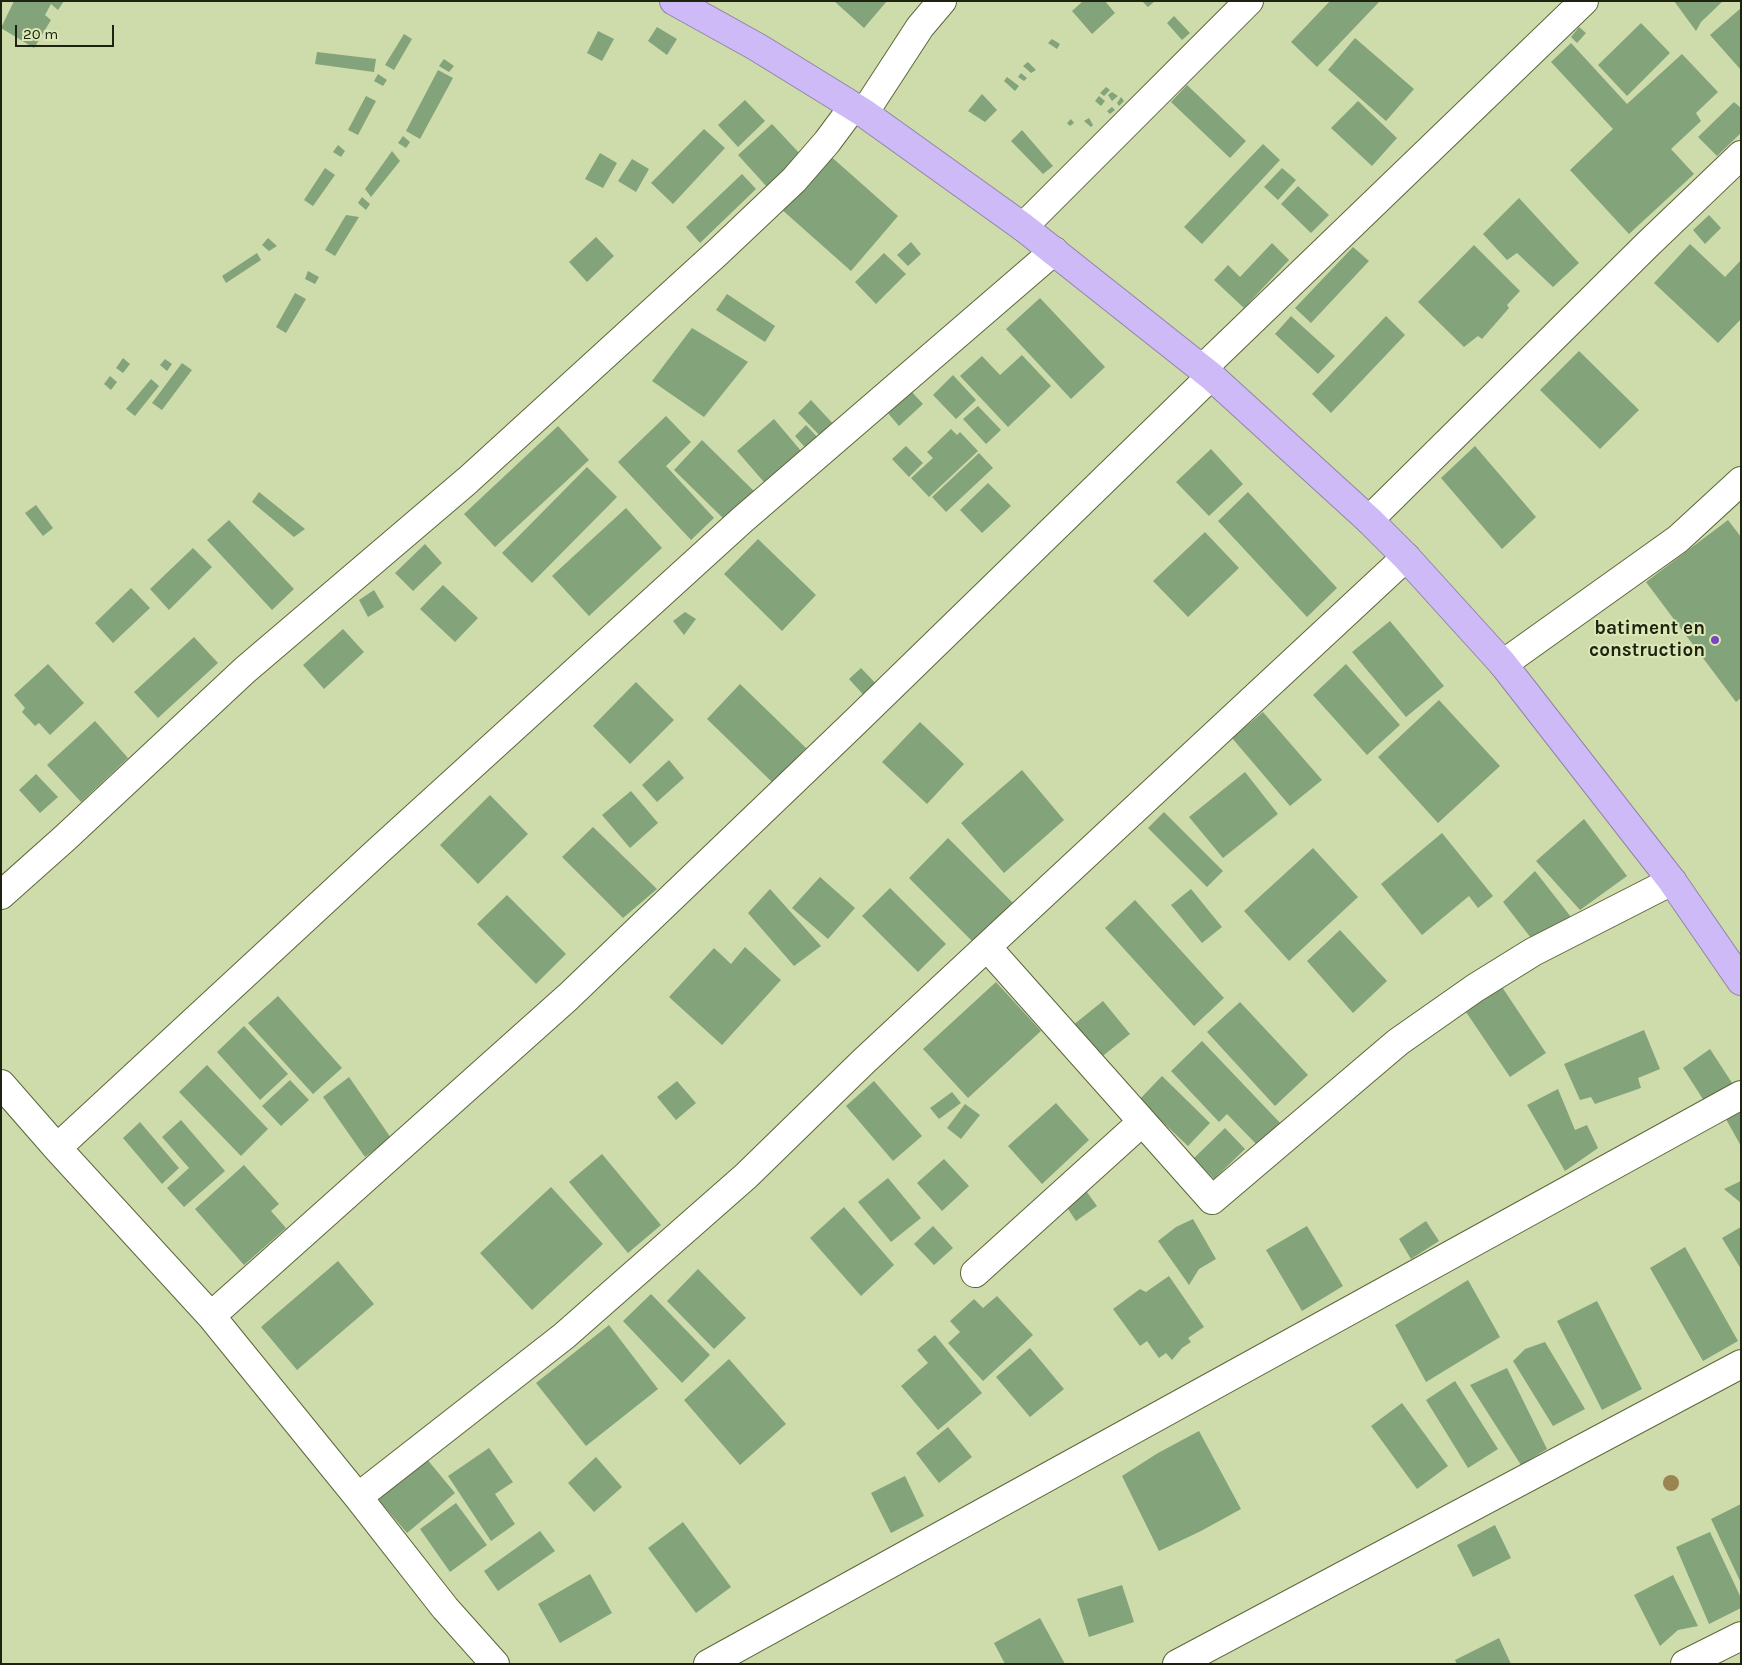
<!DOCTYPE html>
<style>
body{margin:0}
#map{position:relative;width:1742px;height:1665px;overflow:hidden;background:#cedbaa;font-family:Karla,sans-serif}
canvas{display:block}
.frame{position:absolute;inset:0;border:2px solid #1e2310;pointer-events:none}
.scale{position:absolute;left:15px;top:25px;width:99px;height:22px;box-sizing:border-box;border:2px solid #1e2310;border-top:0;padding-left:6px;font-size:15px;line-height:18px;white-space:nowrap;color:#1e2310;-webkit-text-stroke:4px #dbe8b6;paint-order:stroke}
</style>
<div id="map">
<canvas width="1742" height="1665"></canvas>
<div class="frame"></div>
<div class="scale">20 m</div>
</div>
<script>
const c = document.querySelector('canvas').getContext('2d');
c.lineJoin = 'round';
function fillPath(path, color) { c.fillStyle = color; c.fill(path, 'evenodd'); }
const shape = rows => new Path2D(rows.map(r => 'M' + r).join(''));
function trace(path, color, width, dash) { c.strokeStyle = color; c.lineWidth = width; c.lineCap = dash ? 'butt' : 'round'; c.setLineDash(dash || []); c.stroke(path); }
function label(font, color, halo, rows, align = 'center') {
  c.font = font + ' Karla,sans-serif'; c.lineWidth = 4; c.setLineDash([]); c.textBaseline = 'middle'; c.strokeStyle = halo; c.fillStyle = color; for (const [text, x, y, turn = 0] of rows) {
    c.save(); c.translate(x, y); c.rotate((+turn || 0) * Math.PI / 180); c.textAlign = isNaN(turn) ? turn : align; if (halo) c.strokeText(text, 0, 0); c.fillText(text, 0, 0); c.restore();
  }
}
fillPath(shape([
 [14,1,64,1,58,10,51,4,45,15,51,20,34,48,1,28],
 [834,1,887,1,864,28],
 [1083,1,1105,1,1115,13,1092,34,1072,11],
 [1142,1,1155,1,1148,7],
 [1330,1,1380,1,1317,67,1291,42],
 [1674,1,1723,1,1701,22,1696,31],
 [1741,8,1741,70,1710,35],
 [1174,16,1190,33,1182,40,1167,23],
 [1641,23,1670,53,1627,96,1598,65],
 [657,27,677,39,667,55,648,41],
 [1579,27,1586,33,1577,43,1571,37],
 [598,31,614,39,602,61,587,53],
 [404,34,412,39,394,70,385,65],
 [1355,38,1414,89,1386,121,1328,70],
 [1052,39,1060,44,1057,49,1048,43],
 [1571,43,1627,104,1682,54,1718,92,1696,113,1701,121,1671,149,1694,174,1629,234,1570,170,1613,129,1551,62],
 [317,52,376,59,374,72,315,64],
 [444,59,454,66,449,72,439,66],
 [1028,62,1036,70,1031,73,1023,66],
 [438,70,453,78,420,139,406,131],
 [1021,73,1027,78,1024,81,1018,77],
 [378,74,387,80,383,86,374,81],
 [1007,77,1019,86,1015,91,1004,81],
 [1187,85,1246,141,1230,158,1171,102],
 [1106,87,1110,90,1104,96,1100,93],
 [1112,92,1118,96,1112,101,1108,95],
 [982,94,997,110,985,122,968,111],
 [366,96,376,101,358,135,348,130],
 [1099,96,1105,101,1101,106,1095,101],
 [1121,97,1124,101,1119,106,1117,103],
 [745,100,765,121,738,147,718,125],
 [1358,101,1397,138,1372,166,1331,128],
 [1734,102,1741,108,1741,133,1717,156,1698,137],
 [1112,107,1115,110,1110,114,1107,111],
 [1089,118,1093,125,1091,127,1084,121],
 [1071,119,1074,123,1070,126,1067,123],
 [772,124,802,156,768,188,738,155],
 [704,129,725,148,673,204,651,183],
 [1022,130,1053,166,1043,174,1011,141],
 [403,136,410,142,406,148,398,143],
 [1263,144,1280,160,1202,244,1184,227],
 [338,145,345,151,341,157,333,152],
 [392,151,400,161,371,197,365,189],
 [600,153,617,163,603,188,585,179],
 [827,153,898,216,851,271,780,208],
 [632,159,649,169,636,192,618,181],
 [325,168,335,175,313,206,304,200],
 [1282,168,1296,180,1278,200,1264,187],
 [742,174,756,189,700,243,686,227],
 [1298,186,1329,215,1311,233,1281,204],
 [362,197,370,204,366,210,358,203],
 [1519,198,1579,263,1553,287,1517,253,1507,260,1483,234],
 [346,215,359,217,335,256,325,250],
 [1709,215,1721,228,1705,244,1693,230],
 [596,237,614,256,587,282,569,262],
 [268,238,277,246,269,251,262,245],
 [911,242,921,254,908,266,897,255],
 [1272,243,1289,260,1244,308,1214,280,1228,265,1240,277],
 [1690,244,1725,277,1741,260,1741,319,1718,343,1654,283],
 [1474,245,1520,291,1507,305,1509,308,1482,339,1478,336,1464,347,1418,302],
 [1353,247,1369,261,1311,323,1295,308],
 [257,253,261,260,226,283,222,276],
 [884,253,906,274,876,304,855,282],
 [308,271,319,277,315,284,305,279],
 [295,293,306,299,286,333,276,327],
 [727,294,775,326,765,342,716,310],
 [1040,298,1105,367,1071,399,1006,329],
 [1291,316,1335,356,1318,374,1275,334],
 [1386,316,1405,335,1331,413,1312,394],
 [692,328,748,362,704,417,652,381],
 [1579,351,1639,410,1600,449,1540,390],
 [1022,355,1051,386,1008,427,960,376,982,356,1000,375],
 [123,358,130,364,123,373,116,368],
 [165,359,172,364,167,371,160,365],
 [182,363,192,370,162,410,152,403],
 [953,375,976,400,956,419,933,395],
 [110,376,117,382,111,390,104,384],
 [151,379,159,386,135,416,126,409],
 [911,391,923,404,899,426,887,412],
 [811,400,837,428,824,440,798,413],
 [978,406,1001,430,986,444,963,419],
 [666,416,691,442,666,466,714,518,691,540,618,462],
 [774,419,807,458,770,489,737,451],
 [806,425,822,442,810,453,795,436],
 [558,426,589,460,495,547,464,514],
 [951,429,957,435,960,432,978,451,929,497,911,478,933,458,927,452],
 [702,440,758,495,730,525,674,470],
 [906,446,923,463,909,477,892,459],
 [1475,446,1536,517,1502,549,1441,478],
 [1211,449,1243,484,1209,516,1176,482],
 [979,453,993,468,946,512,932,497],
 [587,467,617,497,532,583,502,553],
 [988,483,1011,506,982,533,960,510],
 [259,492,305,529,294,537,252,502],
 [1248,492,1337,588,1307,617,1218,521],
 [36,505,53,528,43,536,25,513],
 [626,508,662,548,589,616,552,576],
 [229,520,294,589,272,610,207,540],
 [1728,520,1741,537,1741,698,1736,702,1646,582],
 [1205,532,1239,568,1188,617,1153,581],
 [758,539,816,595,782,631,724,574],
 [425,544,442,563,413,591,395,573],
 [193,548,212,567,169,610,150,589],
 [443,585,478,618,455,642,420,609],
 [131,588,150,608,113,643,95,623],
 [374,590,384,607,368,617,359,600],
 [685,612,696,619,684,635,673,621],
 [1390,621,1444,686,1406,717,1352,652],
 [343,629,364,652,324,689,303,665],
 [194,637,218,663,158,718,134,692],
 [48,664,84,703,50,735,39,723,35,726,22,712,25,708,14,695],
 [1346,664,1400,725,1367,755,1313,695],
 [861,668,881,689,869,701,849,679],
 [636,682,674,720,630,764,593,726],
 [740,684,806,748,773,783,707,719],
 [1439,700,1500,766,1438,823,1378,757],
 [1263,712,1322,780,1290,806,1232,738],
 [95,721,128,758,81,802,47,765],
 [920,722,964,764,927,804,882,762],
 [669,760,684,778,657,802,642,785],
 [1022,770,1064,820,1004,873,961,823],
 [1245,772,1278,814,1223,858,1189,817],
 [36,774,58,797,40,813,19,790],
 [631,791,658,823,630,848,602,815],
 [490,795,528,834,478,884,440,845],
 [1164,812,1223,871,1207,887,1148,828],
 [1584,819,1627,876,1580,910,1536,861],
 [593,827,657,889,623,918,562,857],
 [1442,833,1493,896,1478,908,1469,896,1422,935,1381,884],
 [948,838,1013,903,974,943,909,878],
 [1313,848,1358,897,1289,961,1244,911],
 [1535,871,1571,917,1531,938,1503,902],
 [820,877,855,908,828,939,792,908],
 [890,888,946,944,918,972,862,916],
 [770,889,821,946,794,966,748,913],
 [1191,889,1222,927,1202,943,1171,905],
 [507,895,566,954,536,984,477,924],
 [1135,900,1224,998,1194,1026,1105,928],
 [1340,930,1387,981,1353,1013,1307,961],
 [745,947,781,980,722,1045,669,997,714,948,731,964],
 [996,982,1041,1031,968,1098,923,1049],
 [1502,987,1546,1053,1510,1077,1466,1012],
 [278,996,342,1068,313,1094,248,1023],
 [1103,1001,1130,1034,1099,1059,1072,1026],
 [1240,1002,1308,1075,1275,1106,1207,1032],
 [244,1026,288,1074,260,1100,217,1052],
 [1644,1030,1660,1069,1638,1078,1641,1088,1595,1104,1591,1097,1580,1100,1564,1064],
 [1202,1041,1284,1127,1261,1149,1227,1114,1219,1122,1171,1071],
 [1710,1049,1736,1089,1708,1107,1683,1068],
 [207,1065,268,1129,241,1156,179,1092],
 [1162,1076,1210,1123,1188,1146,1139,1100],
 [349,1077,391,1138,365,1157,323,1097],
 [290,1080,309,1100,281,1126,262,1106],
 [677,1081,696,1103,676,1120,657,1097],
 [874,1081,922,1136,893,1161,846,1106],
 [1558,1089,1575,1130,1587,1125,1598,1148,1565,1171,1527,1105],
 [952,1092,961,1103,939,1119,930,1108],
 [1741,1102,1741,1146,1722,1112],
 [1056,1103,1089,1140,1042,1184,1008,1146],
 [965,1104,980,1115,961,1139,947,1128],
 [181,1120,225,1171,184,1207,167,1188,189,1168,162,1137],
 [140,1122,179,1168,162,1184,123,1138],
 [1225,1128,1245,1149,1214,1179,1194,1158],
 [602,1154,661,1225,628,1253,569,1182],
 [944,1159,969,1186,942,1211,917,1183],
 [244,1165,279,1204,271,1211,286,1228,244,1265,195,1209],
 [888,1178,921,1218,891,1242,858,1202],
 [1741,1181,1741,1203,1724,1189],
 [551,1187,603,1244,532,1310,480,1253],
 [1084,1188,1097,1206,1076,1221,1064,1203],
 [844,1207,894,1265,861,1296,810,1238],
 [1193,1219,1216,1259,1199,1269,1189,1285,1158,1241,1176,1227],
 [1426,1221,1439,1241,1411,1259,1399,1239],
 [933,1226,953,1248,934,1265,914,1244],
 [1307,1226,1343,1286,1302,1311,1266,1250],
 [1741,1227,1741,1269,1722,1238],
 [1685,1247,1738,1341,1703,1361,1650,1268],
 [338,1261,374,1304,297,1370,261,1327],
 [698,1269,746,1318,714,1349,667,1301],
 [1169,1276,1204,1327,1188,1338,1191,1342,1182,1348,1172,1360,1166,1353,1159,1358,1147,1341,1140,1346,1113,1309,1140,1289,1146,1292],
 [1468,1280,1500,1337,1426,1382,1395,1325],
 [651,1294,710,1355,682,1383,623,1321],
 [997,1296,1033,1335,983,1381,948,1343,960,1332,950,1321,974,1299,983,1308],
 [1597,1301,1642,1389,1602,1410,1557,1321],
 [609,1325,658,1389,586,1446,536,1383],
 [935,1335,982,1393,938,1430,901,1386,928,1363,917,1350],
 [1545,1342,1585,1409,1553,1426,1513,1361,1525,1349],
 [1030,1348,1064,1389,1030,1417,996,1377],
 [729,1359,786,1424,740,1465,684,1400],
 [1507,1368,1547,1449,1521,1465,1470,1385],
 [1455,1381,1498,1449,1468,1468,1426,1400],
 [1402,1403,1448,1466,1417,1489,1371,1426],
 [948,1427,972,1457,939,1483,916,1453],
 [1199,1431,1241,1509,1201,1531,1159,1551,1122,1476,1158,1453],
 [489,1448,513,1482,495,1494,515,1524,491,1541,448,1476],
 [596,1457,622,1487,594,1512,568,1483],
 [426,1458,455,1493,407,1533,378,1499],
 [905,1476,924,1516,891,1533,871,1493],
 [456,1503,487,1545,450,1572,420,1529],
 [1741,1504,1741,1583,1711,1519],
 [683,1522,731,1587,696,1613,648,1548],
 [1495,1525,1511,1558,1473,1577,1457,1545],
 [540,1531,555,1551,498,1591,484,1571],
 [1710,1532,1741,1598,1741,1608,1709,1624,1676,1547],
 [590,1574,612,1613,560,1643,538,1604],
 [1673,1575,1698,1626,1678,1630,1660,1646,1634,1595],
 [1122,1585,1134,1622,1089,1637,1077,1599],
 [1040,1618,1065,1664,1005,1664,994,1643],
 [1499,1638,1511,1664,1457,1664,1455,1660]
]), '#83a37b');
const minor = shape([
 [864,113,920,27,942,1],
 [1023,227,1249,1],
 [1202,369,1584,1],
 [1369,520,1648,244,1741,155],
 [1503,664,1678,539,1741,481],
 [1,895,65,838,245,670,468,480,718,252,794,180,827,142,853,107],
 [987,947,1212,1200,1398,1042,1475,988,1533,952,1672,881],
 [1,1084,57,1148,211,1316,358,1497,445,1608,495,1664],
 [57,1148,378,851,742,520,1054,251],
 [975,1273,1142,1122],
 [211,1316,568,997,852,725,1211,376],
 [358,1497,564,1336,746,1176,864,1061,1406,557],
 [708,1664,1741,1095],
 [1177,1664,1741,1364],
 [1685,1664,1741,1636]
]);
const highway = shape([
 [674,1,757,47,864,113,1023,227,1211,376,1369,520,1406,557,1503,664,1672,881,1741,981]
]);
trace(minor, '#5c673a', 30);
trace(highway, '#9085a6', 30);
trace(minor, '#fff', 28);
trace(highway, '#cebaf7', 28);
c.fillStyle = '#9a844f';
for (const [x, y] of [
 [1671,1483]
]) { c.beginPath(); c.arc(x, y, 8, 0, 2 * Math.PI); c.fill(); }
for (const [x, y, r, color] of [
 [1715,640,5,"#7946bd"]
]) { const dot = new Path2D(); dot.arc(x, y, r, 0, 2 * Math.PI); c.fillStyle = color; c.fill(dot); trace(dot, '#dbe8b6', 2); }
label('bold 19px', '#1e2310', '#dbe8b6', [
 ["batiment en",1705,629],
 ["construction",1705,651]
], 'right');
</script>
